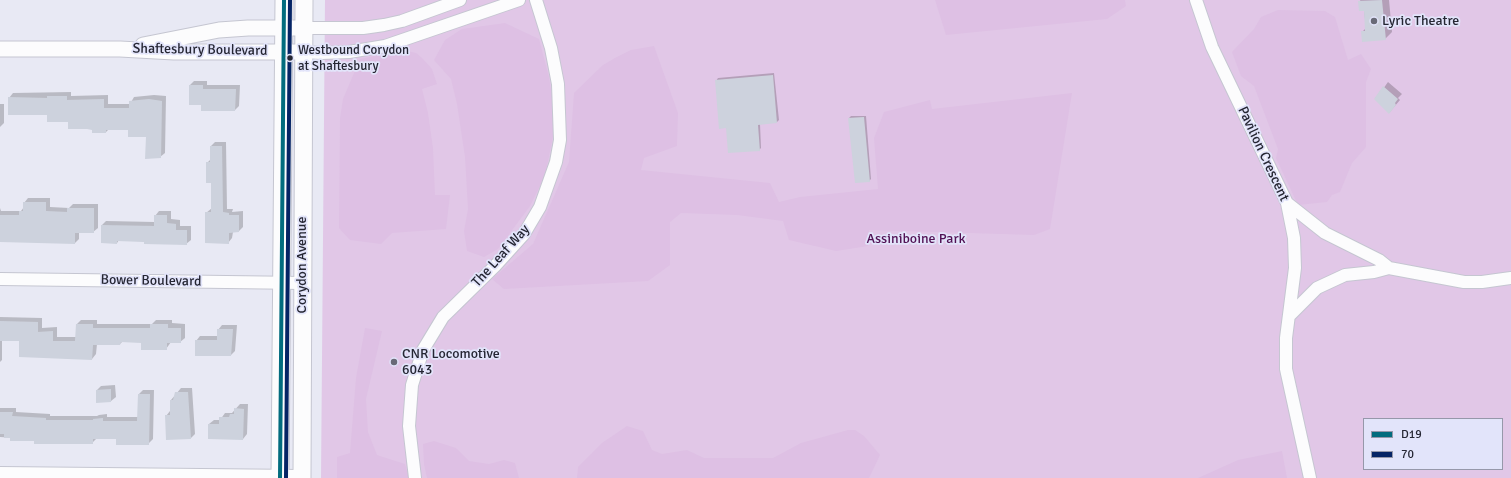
<!DOCTYPE html>
<style>
body{margin:0}
#map{position:relative;width:1511px;height:478px;overflow:hidden;background:#e8e9f4;font-family:Signika,sans-serif}
canvas{display:block}
.legend{position:absolute;left:1363px;top:418px;width:140px;height:52px;box-sizing:border-box;background:#e2e4fa;border:1px solid #9698aa;margin:0;padding:5px 7px;list-style:none;font-size:12px;color:#252633}
.legend li{display:flex;align-items:center;gap:8px;height:20px}
.legend b{width:20px;border:1px solid #9698aa}
</style>
<div id="map">
<canvas width="1511" height="478"></canvas>
<ul class="legend">
<li><b style="height:5px;background:#026c7e"></b>D19</li>
<li><b style="height:5px;background:#052465"></b>70</li>
</ul>
</div>
<script>
const c = document.querySelector('canvas').getContext('2d');
c.lineJoin = 'round';
function fillPath(path, color) { c.fillStyle = color; c.fill(path, 'evenodd'); }
const shape = rows => new Path2D(rows.map(r => 'M' + r).join(''));
function trace(path, color, width, dash) { c.strokeStyle = color; c.lineWidth = width; c.lineCap = dash ? 'butt' : 'round'; c.setLineDash(dash || []); c.stroke(path); }
function label(font, color, halo, rows, align = 'center') {
  c.font = font + ' Signika,sans-serif'; c.lineWidth = 3.5; c.setLineDash([]); c.textBaseline = 'middle'; c.strokeStyle = halo; c.fillStyle = color; for (const [text, x, y, turn = 0] of rows) {
    c.save(); c.translate(x, y); c.rotate((+turn || 0) * Math.PI / 180); c.textAlign = isNaN(turn) ? turn : align; if (halo) c.strokeText(text, 0, 0); c.fillText(text, 0, 0); c.restore();
  }
}
fillPath(shape([
 [325,0,1511,0,1511,478,321,478],
 [1364,419,1502,419,1502,469,1364,469]
]), '#e1c7e7');
fillPath(shape([
 [935,0,1125,0,1126,6,1107,19,946,35],
 [1278,10,1325,11,1335,17,1348,60,1361,54,1371,69,1366,82,1366,147,1352,163,1340,192,1332,195,1327,202,1298,205,1276,158,1278,149,1254,86,1241,76,1232,52,1254,29,1261,17],
 [505,23,539,39,549,77,556,122,545,176,530,206,498,249,484,257,467,251,464,231,468,209,465,157,457,104,451,79,434,60,445,40,462,29],
 [654,46,678,113,677,146,644,158,641,170,770,183,779,202,800,197,878,189,874,138,884,112,930,100,932,109,1072,93,1050,229,1034,235,869,230,868,246,836,251,789,240,783,221,737,215,681,213,670,222,670,265,648,281,504,289,492,279,533,244,569,162,574,93,603,65,615,58,631,50],
 [403,50,416,53,422,58,432,69,437,84,422,89,428,113,433,148,435,195,450,195,446,229,392,233,381,244,350,240,339,228,340,118,343,99,360,59],
 [365,328,382,331,366,399,368,432,377,455,405,464,409,478,337,478,337,457,350,453,356,378],
 [627,426,643,431,652,450,662,454,687,450,704,458,773,458,801,443,848,430,855,430,864,436,880,455,869,478,577,478,578,467,602,443],
 [434,441,456,448,469,461,489,464,504,460,515,463,519,478,427,478,424,464,423,444],
 [1282,451,1287,478,1198,478,1238,460]
]), '#dec0e4');
fillPath(shape([
 [1360,0,1389,0,1392,32,1385,39,1362,32,1366,28,1364,10],
 [774,73,779,120,777,122,760,124,761,148,759,150,727,127,716,81,718,78],
 [194,81,207,81,207,85,240,85,239,106,235,110,202,104,190,85],
 [1388,82,1402,94,1398,98,1400,100,1389,113,1376,99],
 [71,92,71,96,108,95,108,104,130,104,134,97,154,95,166,96,165,153,160,157,147,136,130,129,109,129,106,132,93,129,9,98,13,93],
 [0,104,4,104,4,123,0,127],
 [851,116,866,116,871,179,869,181,849,118],
 [215,142,226,142,227,209,233,209,232,212,243,211,243,227,239,231,233,232,232,238,228,243,206,213,212,208,212,182,207,163,211,159,211,146],
 [28,198,50,198,50,207,69,208,73,204,98,204,98,228,93,232,79,232,79,239,75,243,0,241,0,208,1,211,21,211,24,207,24,203],
 [159,211,171,211,171,219,180,220,180,226,191,226,191,240,186,244,119,240,117,243,102,225,106,221,155,222,155,216],
 [0,317,42,318,42,328,57,327,57,337,76,337,77,324,81,320,97,320,97,324,152,324,156,320,172,320,172,323,185,324,185,338,180,342,171,342,166,349,142,342,123,341,120,344,97,344,96,354,92,359,20,340,2,340,2,360,0,362],
 [222,325,237,325,235,351,231,355,196,341,200,336,218,336,218,330],
 [115,385,116,397,111,401,97,402,97,390,101,386],
 [181,388,192,388,195,434,191,438,166,416,170,411,171,400],
 [143,390,154,390,153,439,148,444,117,438,97,438,92,443,0,437,0,408,16,408,16,412,50,414,50,416,97,416,99,415,107,414,107,417,138,417,139,394],
 [240,404,248,404,247,434,243,439,209,424,214,420,220,420,225,413,232,413]
]), '#0003');
fillPath(shape([
 [1382,0,1386,40,1362,42,1361,31,1365,31,1364,11,1359,11,1358,1],
 [773,75,777,123,758,125,760,151,728,153,726,128,719,129,715,80],
 [189,85,203,85,203,89,236,89,235,111,201,111,201,105,189,105],
 [1383,86,1398,99,1395,103,1396,105,1389,114,1374,99],
 [47,96,67,96,67,100,104,99,104,108,129,108,129,101,149,99,162,101,161,158,145,159,146,137,128,137,128,130,106,130,106,133,92,133,92,130,87,129,68,129,68,122,47,122,47,115,8,115,8,97,47,98],
 [864,117,870,182,855,183,848,118],
 [210,146,222,146,223,212,229,213,229,215,239,215,239,232,229,233,229,244,205,243,205,212,211,212,211,183,206,183,206,162,210,162],
 [23,202,46,202,46,211,67,212,67,208,94,208,94,233,75,233,75,244,0,242,0,215,19,215,19,211,23,211],
 [154,215,167,215,167,223,176,224,176,230,187,230,187,245,144,244,144,242,117,241,117,244,101,243,101,225,154,226],
 [0,321,38,322,38,332,53,331,53,341,75,341,76,324,93,324,93,328,150,328,150,324,168,324,168,328,181,328,181,343,167,343,167,350,141,350,141,343,121,342,120,345,93,345,92,360,19,357,19,341,0,341],
 [217,329,233,329,231,356,195,356,195,340,217,340],
 [111,389,111,402,96,403,96,390],
 [175,392,188,392,191,439,166,440,165,415,170,415,170,400,173,400],
 [138,394,150,394,149,445,116,445,116,439,93,439,93,444,34,444,34,441,10,441,10,438,4,438,4,434,0,434,0,412,13,412,12,416,46,418,46,420,93,420,93,419,103,418,103,421,137,421],
 [234,408,244,409,243,440,208,439,208,424,219,424,219,417,229,417,230,414,234,414]
]), '#cdd2dd');
const minor = shape([
 [1196,0,1212,47,1287,203,1294,238,1295,268,1286,338,1286,369,1310,478],
 [304,28,363,28,384,25,402,21,460,0],
 [304,52,321,53,349,52,385,46,519,0],
 [1287,203,1325,233,1379,260,1389,268],
 [0,279,302,283],
 [1290,315,1317,288,1345,275,1374,272,1389,268,1464,282,1482,282,1511,278],
 [0,473,302,476],
 [415,478,409,426,412,385,423,350,443,317,495,266,524,234,540,207,556,162,560,140,558,84,551,48,536,0]
]);
const tertiary = shape([
 [143,45,219,30,248,28,304,28],
 [0,49,120,49,174,52,304,52]
]);
const secondary = shape([
 [280,478,284,0],
 [302,478,304,0]
]);
trace(minor, '#c5c6d1', 14);
trace(tertiary, '#c5c6d1', 17);
trace(secondary, '#c5c6d1', 19);
trace(minor, '#fcfcfd', 12);
trace(tertiary, '#fcfcfd', 15);
trace(secondary, '#fcfcfd', 17);
trace(shape([
 [280,478,284,0]
]), '#026c7e', 4);
trace(shape([
 [286,478,290,0]
]), '#052465', 4);
for (const [x, y, r, color] of [
 [1374,21,4,"#696a77"],
 [290,58,3.5,"#252633"],
 [394,362,4,"#696a77"]
]) { const dot = new Path2D(); dot.arc(x, y, r, 0, 2 * Math.PI); c.fillStyle = color; c.fill(dot); trace(dot, '#e2e4fa', 1.5); }
label('13px', '#252633', '#e2e4fa', [
 ["Westbound Corydon",298,51],
 ["at Shaftesbury",298,67]
], 'left');
label('14px', '#252633', '#e2e4fa', [
 ["Lyric Theatre",1382,21],
 ["CNR Locomotive",402,354],
 ["6043",402,370]
], 'left');
label('14px', '#252633', '#e2e4fa', [
 ["Shaftesbury Boulevard",200,50,1],
 ["Pavilion Crescent",1263,154,65],
 ["The Leaf Way",501,256,-48],
 ["Corydon Avenue",302,265,-90],
 ["Bower Boulevard",151,281,1]
]);
label('14px', '#511154', '#e2e4fa', [
 ["Assiniboine Park",916,239]
]);
</script>
